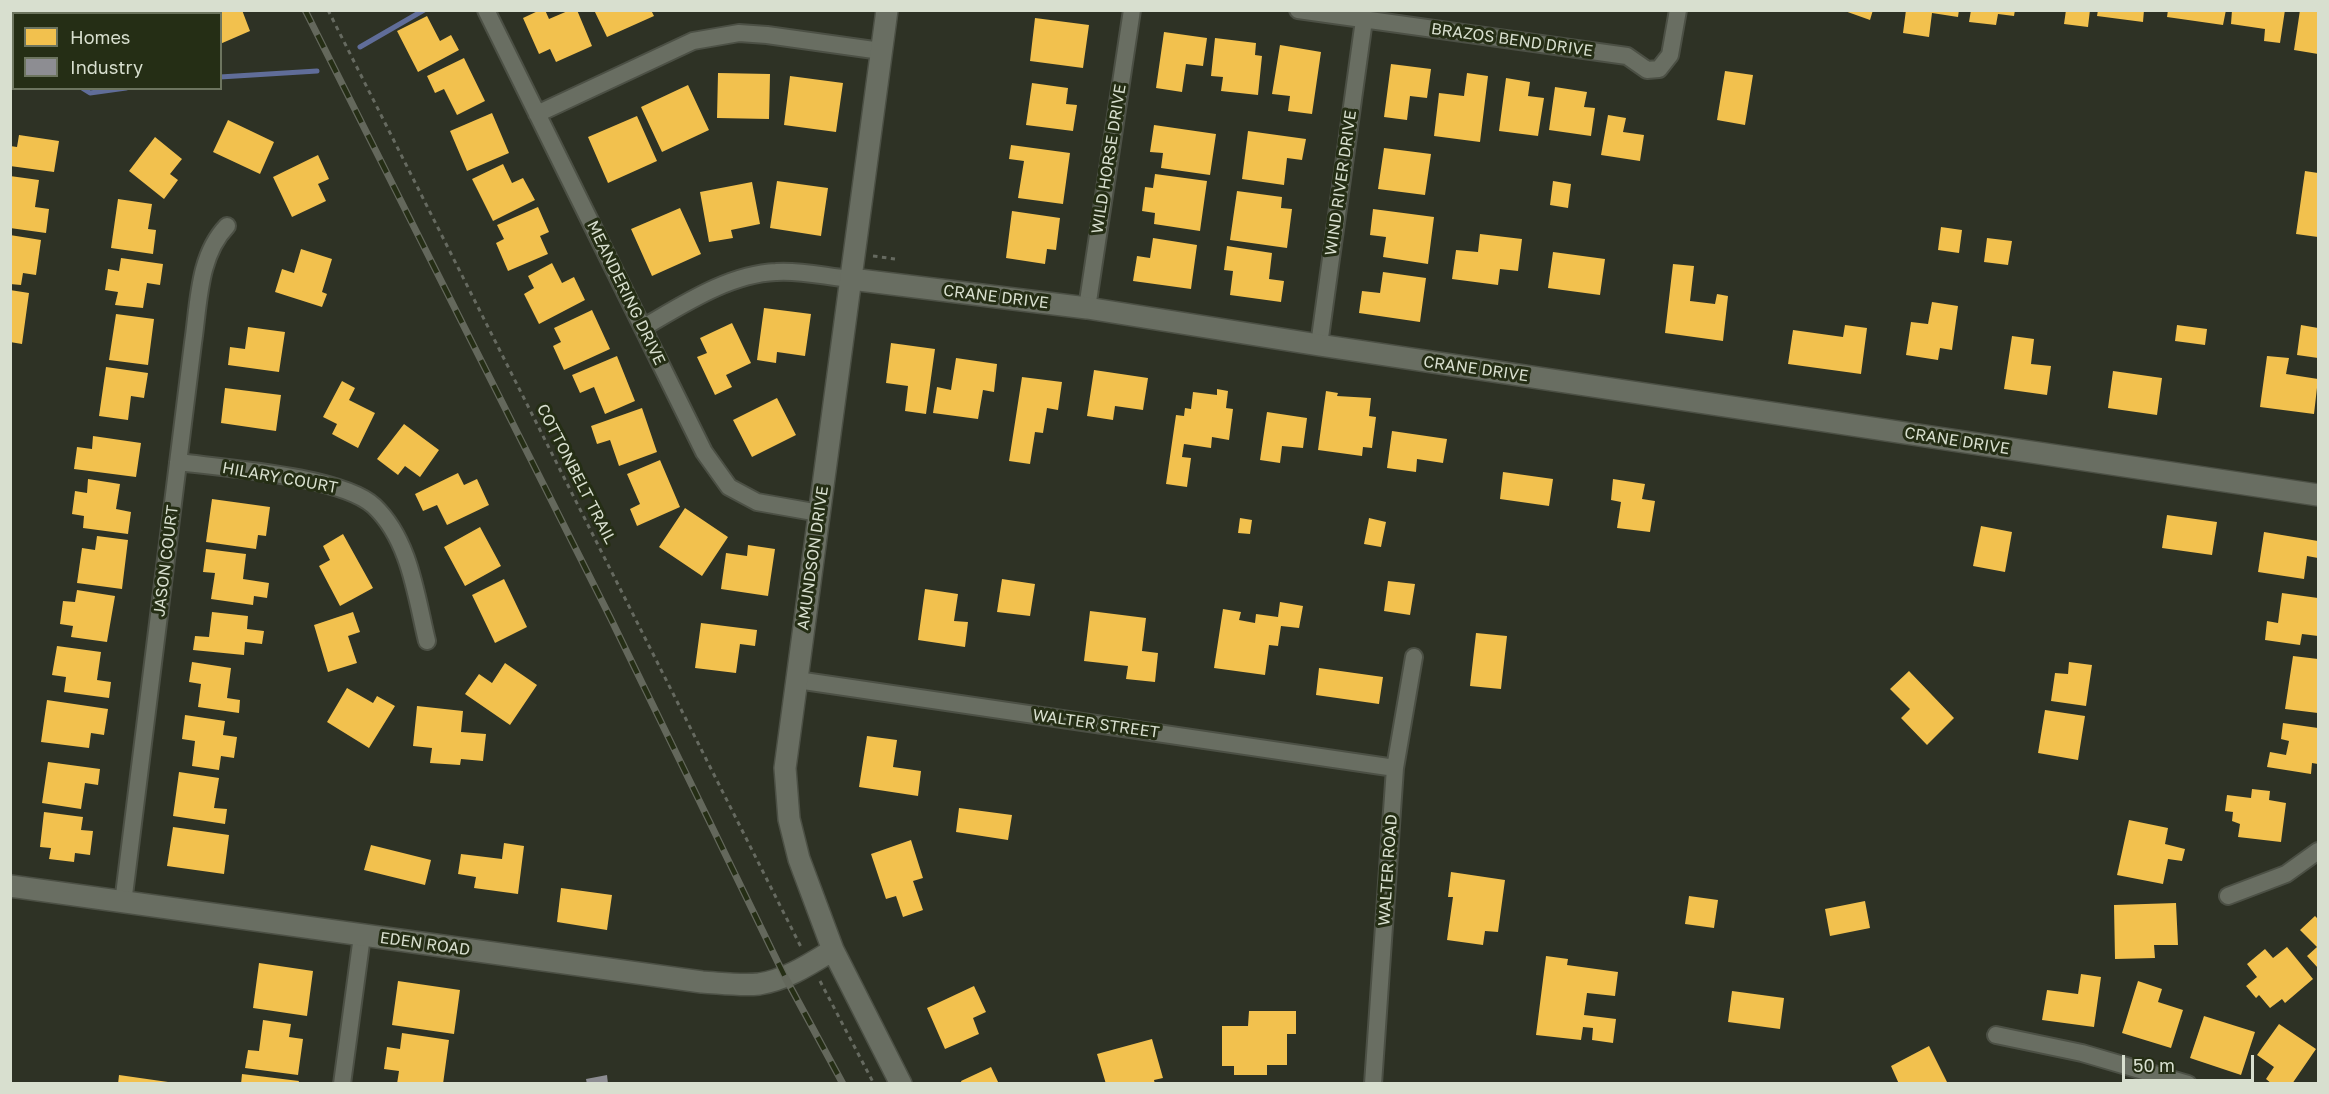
<!DOCTYPE html>
<style>
body{margin:0}
#map{position:relative;width:2329px;height:1094px;overflow:hidden;background:#2e3225;font-family:"Golos Text",sans-serif}
canvas{display:block}
.frame{position:absolute;inset:0;border:12px solid #d8dfcf;pointer-events:none}
.legend{position:absolute;left:12px;top:12px;width:210px;height:78px;box-sizing:border-box;background:#252e15;border:2px solid #6d755f;margin:0;padding:8px 10px;list-style:none;font-size:18px;color:#d8dfcf}
.legend li{display:flex;align-items:center;gap:12px;height:30px}
.legend b{width:30px;border:2px solid #6d755f}
.scale{position:absolute;left:2122px;top:1055px;width:132px;height:27px;box-sizing:border-box;border:3px solid #d8dfcf;border-top:0;padding-left:8px;font-size:18px;line-height:21px;white-space:nowrap;color:#d8dfcf;-webkit-text-stroke:4px #252e15;paint-order:stroke}
</style>
<div id="map">
<canvas width="2329" height="1094"></canvas>
<div class="frame"></div>
<ul class="legend">
<li><b style="height:16px;background:#f2c14e"></b>Homes</li>
<li><b style="height:16px;background:#8d8d92"></b>Industry</li>
</ul>
<div class="scale">50 m</div>
</div>
<script>
const ctx = document.querySelector('canvas').getContext('2d');
ctx.lineJoin = 'round';
function paint(path, color) {
  ctx.fillStyle = color;
  ctx.fill(path, 'evenodd');
}
function strokePath(path, color, width, dash) {
  ctx.strokeStyle = color;
  ctx.lineWidth = width;
  ctx.lineCap = dash ? 'butt' : 'round';
  ctx.setLineDash(dash || []);
  ctx.stroke(path);
}
function drawText(font, color, halo, rows, align = 'center') {
  ctx.font = font + ' "Golos Text",sans-serif';
  ctx.lineWidth = 6;
  ctx.setLineDash([]);
  ctx.textBaseline = 'middle';
  ctx.strokeStyle = halo;
  ctx.fillStyle = color;
  for (const [text, x, y, turn = 0] of rows) {
    ctx.save();
    ctx.translate(x, y);
    ctx.rotate((+turn || 0) * Math.PI / 180);
    ctx.textAlign = isNaN(turn) ? turn : align;
    if (halo) ctx.strokeText(text, 0, 0);
    ctx.fillText(text, 0, 0);
    ctx.restore();
  }
}
paint(new Path2D(`
 M38,10H75L74,14H37Z
 M186,10H242L250,31L220,44V14H187Z
 M540,10H545L549,19L570,10H577L592,46L556,62L550,49L539,54L523,18Z
 M594,10H651L654,16L607,37Z
 M1842,10H1873L1870,20Z
 M1906,10H1959L1958,17L1932,13L1929,37L1903,33Z
 M1971,10H2015L2014,16L1998,14L1996,25L1969,22Z
 M2066,10H2090L2088,27L2064,24Z
 M2098,10H2144L2143,22L2097,16Z
 M2168,10H2226L2223,25L2167,17Z
 M2232,10H2285L2280,43L2264,41L2265,29L2231,24Z
 M2300,10H2318V54L2294,50Z
 M427,16L440,41L451,35L459,50L418,72L397,31Z
 M1035,18L1089,25L1083,68L1030,61Z
 M1164,32L1207,38L1203,66L1186,64L1182,92L1156,88Z
 M1215,38L1256,43L1255,55L1262,56L1258,95L1221,91L1223,77L1211,76Z
 M1280,45L1321,52L1312,114L1288,111L1290,96L1272,94Z
 M464,58L485,101L457,115L444,89L435,93L427,76Z
 M1391,64L1431,69L1427,98L1410,96L1407,120L1384,117Z
 M1725,71L1753,75L1745,125L1717,120Z
 M718,73L770,74L769,119L717,118Z
 M1467,73L1488,76L1480,142L1434,136L1439,93L1464,96Z
 M790,76L843,83L836,132L784,125Z
 M1506,78L1530,82L1528,96L1544,98L1538,136L1499,131Z
 M1032,83L1068,88L1066,104L1077,105L1073,131L1026,125Z
 M688,85L709,130L662,152L641,107Z
 M1555,87L1587,92L1584,107L1595,108L1591,136L1549,130Z
 M492,113L509,153L467,171L450,131Z
 M1608,115L1626,118L1623,132L1644,135L1640,161L1601,155Z
 M637,116L657,161L608,183L588,137Z
 M228,120L274,142L260,174L213,152Z
 M1154,125L1216,134L1210,175L1161,168L1163,153L1150,152Z
 M1248,131L1306,139L1302,160L1287,158L1284,185L1242,179Z
 M19,135L59,141L54,172L10,166V146L17,147Z
 M155,137L182,159L170,174L178,180L164,199L129,171Z
 M1011,145L1070,153L1063,204L1018,198L1024,161L1009,159Z
 M1384,148L1431,154L1425,195L1378,189Z
 M318,155L329,179L318,184L326,201L292,217L273,177Z
 M503,164L512,183L523,178L535,200L493,221L472,179Z
 M2305,171L2318,173V237L2296,234Z
 M1155,174L1207,181L1200,231L1154,224L1155,213L1142,211L1145,187L1153,188Z
 M10,176L39,180L35,207L49,209L46,233L10,228Z
 M777,181L828,188L821,236L770,228Z
 M1553,181L1571,184L1568,208L1550,205Z
 M752,182L760,224L731,230L733,238L709,242L700,192Z
 M1237,191L1282,197L1281,208L1292,209L1287,248L1230,240Z
 M118,199L152,204L148,229L156,230L153,254L111,248Z
 M538,207L549,232L540,236L548,254L508,271L496,243L504,239L497,225Z
 M680,208L701,254L652,276L631,229Z
 M1373,209L1434,217L1428,264L1383,257L1386,237L1370,235Z
 M1012,211L1060,218L1056,250L1047,249L1045,264L1006,258Z
 M1941,227L1962,230L1959,253L1938,250Z
 M1480,234L1522,239L1518,271L1500,269L1498,285L1452,279L1456,250L1478,252Z
 M10,235L41,240L36,275L23,273L21,285L10,284Z
 M1153,238L1197,245L1191,289L1133,281L1137,256L1150,258Z
 M1987,238L2012,241L2008,265L1984,262Z
 M1227,246L1272,253L1269,279L1284,281L1281,302L1230,295L1233,271L1224,270Z
 M301,249L332,259L322,292L327,294L322,307L275,292L282,269L294,273Z
 M1553,252L1605,259L1600,295L1548,288Z
 M121,258L163,264L160,285L147,283L143,308L115,305L118,292L105,290L108,269L119,271Z
 M552,263L562,283L574,277L585,300L539,324L524,294L534,288L528,276Z
 M1673,264L1694,266L1690,301L1715,304L1717,294L1728,296L1723,341L1665,333Z
 M1383,272L1426,278L1420,322L1359,313L1362,291L1380,293Z
 M10,290L29,293L22,344L10,342Z
 M1932,302L1958,306L1952,350L1940,348L1938,360L1906,355L1911,322L1928,324Z
 M764,308L811,314L805,356L777,352L776,363L757,360Z
 M592,310L610,349L564,370L553,346L561,342L554,328Z
 M116,314L154,319L148,365L109,360Z
 M732,323L751,363L726,375L732,387L715,395L697,357L707,353L700,338Z
 M1845,325L1867,328L1861,374L1788,364L1793,330L1843,337Z
 M2177,325L2207,329L2205,345L2175,341Z
 M2301,325L2318,328V358L2297,355Z
 M248,327L285,332L279,372L228,365L230,347L245,349Z
 M2012,336L2034,339L2031,364L2051,366L2047,395L2004,389Z
 M891,343L935,349L926,414L905,411L908,386L886,383Z
 M617,356L635,401L605,414L594,387L580,393L572,375Z
 M2267,356L2289,358L2286,374L2318,379L2314,414L2260,407Z
 M956,358L997,364L994,392L983,390L978,419L933,413L937,387L951,390Z
 M106,367L148,373L144,398L131,396L128,420L99,416Z
 M1094,370L1148,378L1143,410L1115,406L1113,420L1087,416Z
 M2113,371L2162,378L2157,415L2108,408Z
 M1022,377L1062,382L1058,410L1047,408L1043,433L1035,432L1030,464L1009,461Z
 M342,381L355,388L349,400L375,413L358,448L332,434L337,424L323,417Z
 M225,388L281,395L276,431L221,423Z
 M1217,389L1228,391L1226,408L1233,409L1229,440L1212,437L1211,448L1184,444L1182,457L1191,458L1187,487L1166,484L1176,415L1184,416L1185,408L1191,409L1193,392L1217,395Z
 M1326,391L1338,393L1337,396L1371,398L1369,416L1376,417L1372,448L1363,447L1362,456L1318,450Z
 M777,398L796,435L752,457L733,420Z
 M642,408L657,452L619,466L610,440L597,444L591,426Z
 M1267,412L1307,418L1303,448L1282,446L1280,463L1260,460Z
 M404,424L439,450L420,477L405,466L398,475L377,459Z
 M1392,431L1447,439L1443,463L1417,459L1416,472L1387,468Z
 M93,436L141,443L136,477L74,469L77,447L92,449Z
 M660,460L680,507L637,526L630,509L640,504L627,474Z
 M1503,472L1553,479L1549,506L1500,499Z
 M458,473L464,485L477,479L489,505L447,525L437,505L423,511L415,494Z
 M88,479L120,484L116,509L131,512L128,534L83,528L84,516L72,514L75,491L87,493Z
 M1613,479L1645,484L1642,499L1655,501L1650,532L1617,528L1621,502L1611,500Z
 M212,499L270,507L266,536L258,535L256,549L206,542Z
 M685,508L728,537L702,576L659,547Z
 M2167,515L2217,522L2212,555L2162,548Z
 M1240,518L1252,520L1250,534L1238,533Z
 M1369,518L1386,522L1381,547L1364,544Z
 M1981,526L2012,532L2005,572L1973,566Z
 M480,527L501,566L465,586L444,547Z
 M2264,532L2318,541V558L2307,556L2304,579L2258,572Z
 M343,534L373,588L340,606L319,566L330,560L323,546Z
 M97,536L128,540L122,589L77,583L82,548L95,550Z
 M748,545L775,549L768,596L721,589L726,553L747,556Z
 M206,549L246,554L243,579L269,583L267,598L254,596L253,605L211,599L215,573L203,572Z
 M504,579L527,627L495,643L472,595Z
 M1002,579L1035,584L1030,616L997,612Z
 M1388,581L1415,584L1410,615L1384,611Z
 M925,589L958,594L954,621L968,622L965,647L918,640Z
 M77,590L115,596L107,642L71,637L73,626L60,624L63,601L75,602Z
 M2282,593L2318,598V636L2302,634L2300,645L2265,640L2267,621L2278,623Z
 M1280,602L1303,606L1299,628L1281,626L1278,646L1269,645L1265,675L1214,668L1223,609L1241,612L1239,620L1255,623L1256,614L1278,617Z
 M1090,611L1146,618L1142,651L1158,653L1155,682L1126,679L1128,666L1084,661Z
 M212,612L248,616L247,629L264,631L262,644L245,642L244,655L193,650L195,636L209,637Z
 M353,612L360,632L348,636L357,663L328,672L314,625Z
 M701,623L757,630L755,646L740,644L736,673L695,668Z
 M1476,633L1507,636L1501,689L1470,686Z
 M57,646L101,652L97,680L111,682L109,698L64,692L66,677L52,675Z
 M2293,656L2318,659V713L2285,709Z
 M192,662L231,668L227,698L240,700L239,713L198,707L201,684L189,682Z
 M2069,662L2092,665L2086,706L2051,701L2055,673L2068,674Z
 M505,663L537,685L510,725L465,694L479,674L492,683Z
 M1319,668L1383,677L1379,704L1316,695Z
 M1909,671L1954,718L1927,745L1901,718L1910,709L1890,689Z
 M347,688L373,703L377,696L395,706L369,748L327,722Z
 M47,700L108,709L104,735L91,733L89,748L41,742Z
 M417,706L463,711L461,732L486,734L483,761L461,759L460,765L430,763L432,748L413,746Z
 M2045,710L2085,716L2078,760L2038,753Z
 M185,715L225,721L223,735L237,737L234,758L221,756L219,770L192,766L195,741L182,739Z
 M2283,723L2318,728V764L2312,763L2311,774L2267,767L2270,752L2286,755L2289,741L2281,739Z
 M867,736L897,740L893,767L921,771L918,796L859,787Z
 M48,762L100,769L98,785L85,783L81,809L42,803Z
 M179,772L219,778L214,808L227,809L225,824L173,816Z
 M2252,789L2270,791L2269,800L2286,803L2281,842L2238,837L2240,824L2232,821L2233,812L2225,811L2227,795L2251,798Z
 M959,808L1012,815L1008,840L956,832Z
 M44,812L83,817L81,830L93,831L90,855L75,853L74,862L49,859L51,848L40,847Z
 M2129,820L2168,828L2165,844L2185,849L2182,861L2168,859L2163,884L2117,875Z
 M173,827L229,835L224,874L167,866Z
 M911,840L923,878L913,881L923,910L903,917L896,896L886,899L871,854Z
 M504,843L524,846L518,894L474,888L476,877L458,874L461,854L502,859Z
 M371,845L431,860L425,885L364,870Z
 M1451,872L1505,880L1498,932L1485,931L1483,945L1447,940L1453,897H1448Z
 M561,888L612,895L607,930L557,922Z
 M1689,896L1718,900L1714,928L1685,924Z
 M1865,901L1870,928L1830,936L1825,909Z
 M2176,903L2178,945H2154L2155,958L2115,959L2114,905Z
 M2315,916L2318,919V968L2307,956L2317,947L2300,930Z
 M2287,947L2313,979L2285,1003L2282,999L2270,1008L2259,995L2256,998L2246,986L2257,977L2247,964L2265,949L2273,958Z
 M1546,956L1568,959L1567,965L1618,972L1615,996L1587,993L1584,1015L1616,1019L1613,1043L1592,1040L1593,1028L1583,1027L1581,1040L1536,1035Z
 M259,963L313,971L307,1016L253,1008Z
 M2081,974L2101,977L2094,1027L2042,1020L2047,990L2078,994Z
 M398,981L460,990L454,1034L392,1025Z
 M2138,981L2162,989L2158,1002L2183,1010L2171,1048L2122,1033Z
 M974,986L986,1012L973,1018L979,1034L945,1049L927,1008Z
 M1732,991L1784,998L1780,1029L1728,1022Z
 M1249,1011H1296V1034H1287V1065H1267V1075H1234V1066H1222V1026H1248Z
 M2204,1016L2255,1032L2241,1075L2190,1058Z
 M263,1020L291,1024L289,1037L303,1039L298,1075L245,1068L248,1050L259,1051Z
 M2279,1024L2316,1049L2292,1084H2272L2266,1079L2274,1067L2257,1055Z
 M402,1033L449,1040L443,1084H397L399,1071L384,1069L387,1047L400,1049Z
 M1152,1039L1163,1078L1154,1080L1155,1084H1106L1097,1054Z
 M1929,1046L1948,1084H1899L1891,1066Z
 M991,1067L999,1084H962L961,1081Z
 M242,1074L299,1081L298,1084H241Z
 M119,1075L168,1082V1084H118Z`), '#f2c14e');
paint(new Path2D(`
 M607,1075L608,1084H587L586,1079Z`), '#8d8d92');
strokePath(new Path2D(`
 M360,47L424,10
 M10,55L14,56
 M220,77L317,71
 M82,88L90,93L126,88`), '#606d99', 5);
const minor = new Path2D(`
 M486,10L704,452L729,487L757,502L819,513
 M1298,10L1627,56L1647,70L1659,69L1670,55L1678,10
 M133,14L134,10
 M537,114L693,41L739,33L767,35L881,51
 M1087,308L1132,10
 M644,327C684,304 729,274 776,272C801,270 827,277 851,279
 M1319,345L1364,20
 M178,462C224,468 342,476 374,506C410,540 416,596 427,641
 M797,680L1395,768
 M2228,896L2286,874L2318,851
 M123,903L193,343C199,303 198,256 227,226
 M1996,1035L2082,1053L2188,1084
 M342,1084L362,936
 M1373,1084L1395,768L1414,657`);
const tertiary = new Path2D(`
 M887,10L785,768L789,819L799,859L833,950L901,1084
 M851,279L1087,308L1319,345L2318,495
 M10,886L702,982C720,983 741,986 759,984C786,980 810,964 833,950`);
strokePath(minor, '#4c5045', 20);
strokePath(tertiary, '#4c5045', 24);
strokePath(new Path2D(`
 M328,10L802,949
 M873,256L895,259
 M820,981L874,1084`), '#666a60', 3, [4.5, 4.5]);
strokePath(minor, '#696e62', 16);
strokePath(tertiary, '#696e62', 21);
const rail = new Path2D(`
 M305,10L610,617L785,977L843,1084`);
strokePath(rail, '#64685c', 7);
strokePath(rail, '#252e15', 4.5, [14]);
drawText('16px', '#d8dfcf', '#252e15', [
 ["BRAZOS BEND DRIVE",1512,40,8],
 ["WILD HORSE DRIVE",1109,159,-81],
 ["WIND RIVER DRIVE",1341,183,-82],
 ["MEANDERING DRIVE",626,293,64],
 ["CRANE DRIVE",996,297,7],
 ["CRANE DRIVE",1476,369,8],
 ["CRANE DRIVE",1957,441,9],
 ["COTTONBELT TRAIL",576,474,63],
 ["HILARY COURT",280,478,10],
 ["AMUNDSON DRIVE",813,558,-82],
 ["JASON COURT",166,561,-83],
 ["WALTER STREET",1096,724,8],
 ["WALTER ROAD",1388,870,-86],
 ["EDEN ROAD",425,944,8]
]);
</script>
